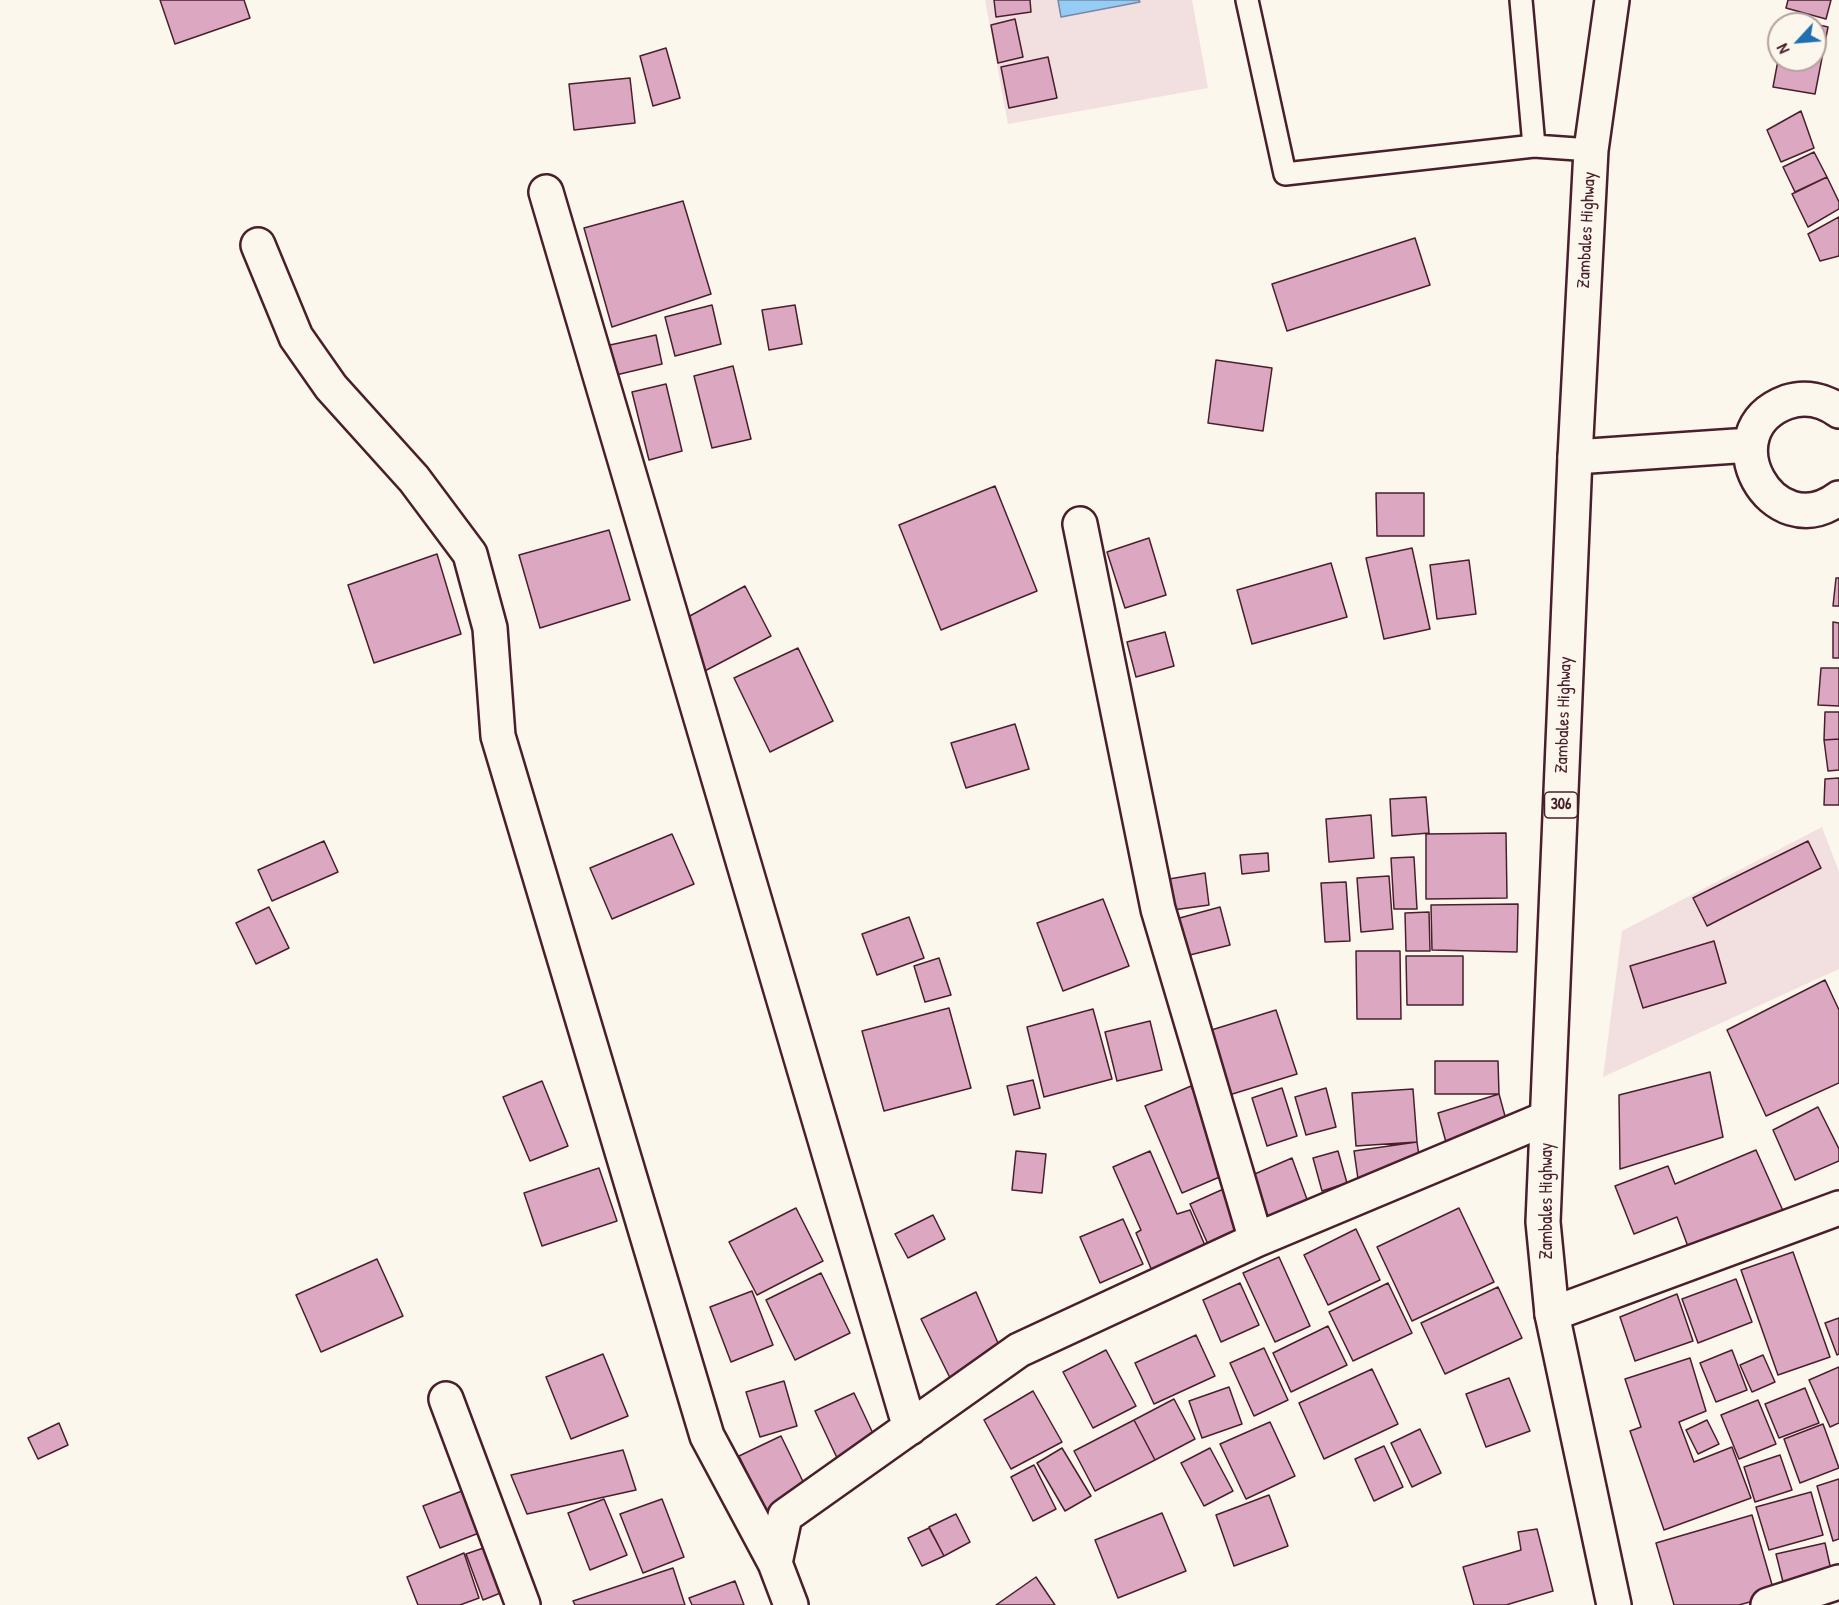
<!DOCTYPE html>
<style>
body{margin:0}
#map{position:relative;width:1839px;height:1605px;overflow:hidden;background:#fbf7ec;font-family:"Patrick Hand",sans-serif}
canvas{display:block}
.north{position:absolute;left:1767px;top:12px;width:60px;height:60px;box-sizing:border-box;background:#fbf7ec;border:2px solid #b4a19f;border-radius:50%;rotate:244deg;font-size:16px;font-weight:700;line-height:24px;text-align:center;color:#4a1f2b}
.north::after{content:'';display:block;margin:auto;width:21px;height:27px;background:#1f6fb2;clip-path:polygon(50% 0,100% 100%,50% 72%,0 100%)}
</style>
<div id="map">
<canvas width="1839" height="1605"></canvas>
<div class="north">N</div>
</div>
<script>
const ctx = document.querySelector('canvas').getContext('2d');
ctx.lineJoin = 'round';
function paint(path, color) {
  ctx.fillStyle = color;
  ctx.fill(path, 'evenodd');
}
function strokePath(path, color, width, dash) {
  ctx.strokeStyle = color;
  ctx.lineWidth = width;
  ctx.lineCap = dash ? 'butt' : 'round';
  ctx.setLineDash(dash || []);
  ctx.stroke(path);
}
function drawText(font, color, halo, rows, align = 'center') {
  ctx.font = font + ' "Patrick Hand",sans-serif';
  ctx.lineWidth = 4.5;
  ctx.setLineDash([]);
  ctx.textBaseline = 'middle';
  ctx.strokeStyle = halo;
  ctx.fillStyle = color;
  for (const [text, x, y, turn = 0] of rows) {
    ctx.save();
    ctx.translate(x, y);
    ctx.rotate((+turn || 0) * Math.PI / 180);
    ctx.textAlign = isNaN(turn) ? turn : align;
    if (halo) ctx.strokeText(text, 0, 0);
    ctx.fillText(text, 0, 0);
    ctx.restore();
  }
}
paint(new Path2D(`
 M985,0H1192L1208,88L1008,124Z
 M1822,827L1839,872V969L1603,1077L1622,931Z`), '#f2dfdf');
const water = new Path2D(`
 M1058,0H1139L1140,2L1061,17Z`);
paint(water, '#95ccf4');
strokePath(water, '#7787a4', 1.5);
const building = new Path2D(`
 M160,0H244L250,18L175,44Z
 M994,0H1030L1031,12L996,17Z
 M1788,0H1831L1826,19L1786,8Z
 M1786,18L1813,24H1785Z
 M1015,19L1023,57L998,63L991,25Z
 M1815,24L1828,27L1815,94L1773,87L1779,55V60H1815Z
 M666,48L680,98L653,106L640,56Z
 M1048,57L1057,98L1009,108L1001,67Z
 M630,78L635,123L574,130L569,84Z
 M1801,111L1814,148L1781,162L1767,130Z
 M1814,152L1827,177L1795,192L1783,167Z
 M1827,177L1839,202V209L1808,227L1792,194Z
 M683,201L711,294L612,327L584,228Z
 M1839,217V256L1820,261L1808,234Z
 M1415,238L1430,285L1287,331L1272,284Z
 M712,305L721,344L675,356L665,317Z
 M795,305L802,344L769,350L762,310Z
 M656,335L662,364L616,375L610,345Z
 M1216,360L1272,368L1263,431L1208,423Z
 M733,366L751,439L712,448L694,376Z
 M666,384L682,451L649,460L632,392Z
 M995,486L1037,591L941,630L899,525Z
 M1376,493H1424V536H1377Z
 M609,530L630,600L540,628L519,555Z
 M1149,538L1166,595L1125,608L1107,552Z
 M1412,548L1430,629L1384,639L1366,558Z
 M437,554L461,634L374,663L348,585Z
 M1469,560L1476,614L1437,619L1430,565Z
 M1331,563L1347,617L1252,644L1237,590Z
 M1836,578H1839V606H1833Z
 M745,586L771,636L701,673L675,624Z
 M1833,622L1839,623V658H1833Z
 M1165,632L1174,666L1136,677L1127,642Z
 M798,648L833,721L770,752L734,678Z
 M1821,668H1839V706L1818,705Z
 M1825,712H1839V739L1824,740Z
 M1015,724L1029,769L966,788L951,743Z
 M1839,739V770L1828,771L1824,740Z
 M1839,778V805H1824L1825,779Z
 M1426,797L1429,833L1392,836L1390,799Z
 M1371,815L1374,858L1329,862L1326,819Z
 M1506,833L1507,898L1426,899V834Z
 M672,834L694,884L612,919L590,868Z
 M324,841L338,872L272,901L258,870Z
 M1808,841L1821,868L1707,926L1693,898Z
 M1268,853L1269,871L1242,874L1240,855Z
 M1414,857L1417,909H1394L1391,858Z
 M1205,873L1209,905L1173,910L1169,879Z
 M1389,876L1393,929L1361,932L1357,878Z
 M1346,882L1350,941L1325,942L1321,883Z
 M1103,899L1129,966L1063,991L1037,923Z
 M1518,904L1517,952L1432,950L1431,905Z
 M269,907L289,948L256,964L236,923Z
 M1220,907L1230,945L1186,956L1176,919Z
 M1429,912L1430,951H1406L1405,913Z
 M909,917L924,958L877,975L862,934Z
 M1714,941L1726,983L1643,1008L1630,966Z
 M1356,951H1400L1401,1019H1357Z
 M1406,956H1463V1005H1407Z
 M939,958L951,995L925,1002L914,966Z
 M1825,980L1839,1010V1083L1766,1116L1727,1030Z
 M949,1008L971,1088L884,1111L862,1031Z
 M1093,1009L1112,1079L1044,1097L1027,1027Z
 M1276,1010L1297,1074L1226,1096L1205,1032Z
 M1150,1021L1162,1070L1117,1081L1105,1032Z
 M1435,1061H1498L1499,1094H1435Z
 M1710,1072L1723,1137L1620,1169L1619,1095Z
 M1033,1080L1040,1108L1014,1115L1007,1086Z
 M542,1081L568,1146L530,1161L503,1097Z
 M1191,1086L1229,1173L1182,1193L1145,1106Z
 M1282,1088L1297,1136L1267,1146L1252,1098Z
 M1326,1088L1336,1127L1306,1135L1295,1097Z
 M1413,1089L1417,1142L1356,1146L1352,1093Z
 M1499,1094L1508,1127L1447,1146L1438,1113Z
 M1818,1107L1839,1149V1161L1795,1180L1773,1130Z
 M1417,1142L1421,1170L1358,1179L1354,1151Z
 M1756,1150L1788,1222L1693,1260L1677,1217L1634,1234L1615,1186L1668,1166L1675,1184Z
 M1016,1151L1046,1154L1042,1193L1012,1190Z
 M1150,1151L1177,1214L1190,1210L1209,1255L1155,1278L1136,1233L1141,1230L1113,1167Z
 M1338,1151L1347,1183L1322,1191L1313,1158Z
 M1292,1158L1309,1205L1265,1224L1250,1176Z
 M599,1168L617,1221L542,1246L524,1193Z
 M1228,1187L1249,1235L1211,1251L1190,1204Z
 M796,1208L823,1261L757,1295L729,1242Z
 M1459,1208L1494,1282L1412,1321L1377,1247Z
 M933,1215L945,1239L908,1258L895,1234Z
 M1123,1219L1143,1264L1100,1283L1080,1237Z
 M1356,1229L1380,1280L1328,1305L1304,1255Z
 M1793,1252L1830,1357L1778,1375L1741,1270Z
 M1279,1257L1310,1326L1275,1342L1243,1273Z
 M377,1259L403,1316L321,1352L296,1295Z
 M821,1273L850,1333L795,1360L766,1300Z
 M1736,1279L1752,1322L1698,1343L1682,1299Z
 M1240,1283L1259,1325L1221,1342L1203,1300Z
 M1388,1283L1412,1333L1353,1361L1329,1312Z
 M1498,1287L1522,1338L1445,1374L1421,1323Z
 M752,1291L773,1345L731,1362L710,1307Z
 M976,1292L1004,1357L954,1386L921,1319Z
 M1677,1294L1693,1341L1635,1361L1620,1317Z
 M1839,1318V1354L1837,1355L1825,1323Z
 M1328,1326L1347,1365L1291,1392L1273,1353Z
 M1196,1335L1215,1376L1154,1404L1135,1363Z
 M1264,1348L1288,1400L1254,1416L1230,1363Z
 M1106,1350L1136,1406L1093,1428L1063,1372Z
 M1732,1350L1747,1390L1716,1402L1700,1363Z
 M603,1354L628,1416L571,1439L546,1377Z
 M1763,1355L1775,1382L1752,1392L1740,1365Z
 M1690,1358L1706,1411L1679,1422L1694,1462L1732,1447L1751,1498L1664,1530L1630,1431L1641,1427L1625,1379Z
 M1839,1367V1423L1830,1427L1809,1380Z
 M1372,1369L1398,1424L1324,1459L1299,1403Z
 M1509,1378L1530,1431L1486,1447L1466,1394Z
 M784,1381L797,1426L760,1437L746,1392Z
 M1229,1387L1242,1424L1202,1438L1189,1401Z
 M1805,1388L1819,1423L1779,1438L1765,1404Z
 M1033,1391L1062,1442L1011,1469L984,1420Z
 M854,1393L877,1442L838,1460L815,1411Z
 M1174,1399L1195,1439L1155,1460L1134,1420Z
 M1758,1400L1776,1444L1739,1459L1721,1415Z
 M1134,1420L1155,1460L1095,1491L1074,1451Z
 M1707,1420L1719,1444L1698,1454L1686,1430Z
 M1270,1422L1295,1476L1246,1499L1220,1444Z
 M59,1423L68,1445L38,1459L28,1438Z
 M1823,1424L1839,1468L1800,1483L1784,1439Z
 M1420,1429L1441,1473L1412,1487L1391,1443Z
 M781,1436L810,1496L768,1516L739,1456Z
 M1384,1446L1403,1487L1374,1501L1355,1459Z
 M1062,1448L1091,1496L1065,1511L1037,1463Z
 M1210,1448L1233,1491L1204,1506L1181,1463Z
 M623,1450L636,1490L527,1514L511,1475Z
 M1780,1455L1792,1490L1755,1502L1744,1467Z
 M1034,1465L1056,1509L1033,1521L1011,1477Z
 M1839,1479V1539L1833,1541L1817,1486Z
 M475,1486L492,1528L440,1548L423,1506Z
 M1811,1492L1823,1535L1769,1550L1756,1507Z
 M1269,1495L1288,1546L1234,1566L1216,1515Z
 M604,1499L627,1555L590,1570L568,1513Z
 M662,1499L684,1557L643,1573L620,1514Z
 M1162,1513L1186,1571L1118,1598L1095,1540Z
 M956,1514L970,1542L944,1556L929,1527Z
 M1752,1515L1775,1595L1739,1605H1674L1656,1543Z
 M929,1528L944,1556L922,1566L908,1538Z
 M1537,1529L1553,1591L1506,1605H1474L1463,1567L1521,1550L1518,1532Z
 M1825,1543L1833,1579L1785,1590L1776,1554Z
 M495,1544L513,1588L483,1600L466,1554Z
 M464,1553L479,1598L460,1605H418L407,1577Z
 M673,1568L685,1605H575L573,1601Z
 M1036,1577L1055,1605H996Z
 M735,1581L744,1605H692L689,1598Z`);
paint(building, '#dca8c1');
strokePath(building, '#4a1f2b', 1.5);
const service = new Path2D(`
 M1247,0L1285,174L1534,146L1591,150
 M1521,0L1534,146`);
const minor = new Path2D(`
 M546,192L910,1428
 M258,245L296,337L331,387L414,479L470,554L490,628L498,736L707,1436L775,1563
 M1839,411C1824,400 1805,396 1787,402C1708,431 1772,548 1839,498
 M1575,457L1750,445
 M1080,524L1158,909L1256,1240
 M1552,1314L1839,1208
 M446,1399L523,1605
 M791,1605L775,1563L785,1516L1019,1350L1256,1240L1547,1118
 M1768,1605L1839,1582`);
const primary = new Path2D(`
 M1612,0L1591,150L1575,457L1543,1222L1552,1314L1614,1605`);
strokePath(service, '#4a1f2b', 26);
strokePath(minor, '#4a1f2b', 38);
strokePath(primary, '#4a1f2b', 38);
strokePath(service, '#fbf7ec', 21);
strokePath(minor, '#fbf7ec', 33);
strokePath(primary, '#fbf7ec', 33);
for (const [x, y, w] of [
 [1561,805,33]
]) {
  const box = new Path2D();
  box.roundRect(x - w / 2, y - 13, w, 26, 4.5);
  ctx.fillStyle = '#fbf7ec';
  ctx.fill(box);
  strokePath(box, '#4a1f2b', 1.5);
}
drawText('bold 16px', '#4a1f2b', null, [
 ["306",1561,805]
]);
drawText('18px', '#4a1f2b', '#fbf7ec', [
 ["Zambales Highway",1587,230,-87],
 ["Zambales Highway",1564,715,-88],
 ["Zambales Highway",1547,1201,-90]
]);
</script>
